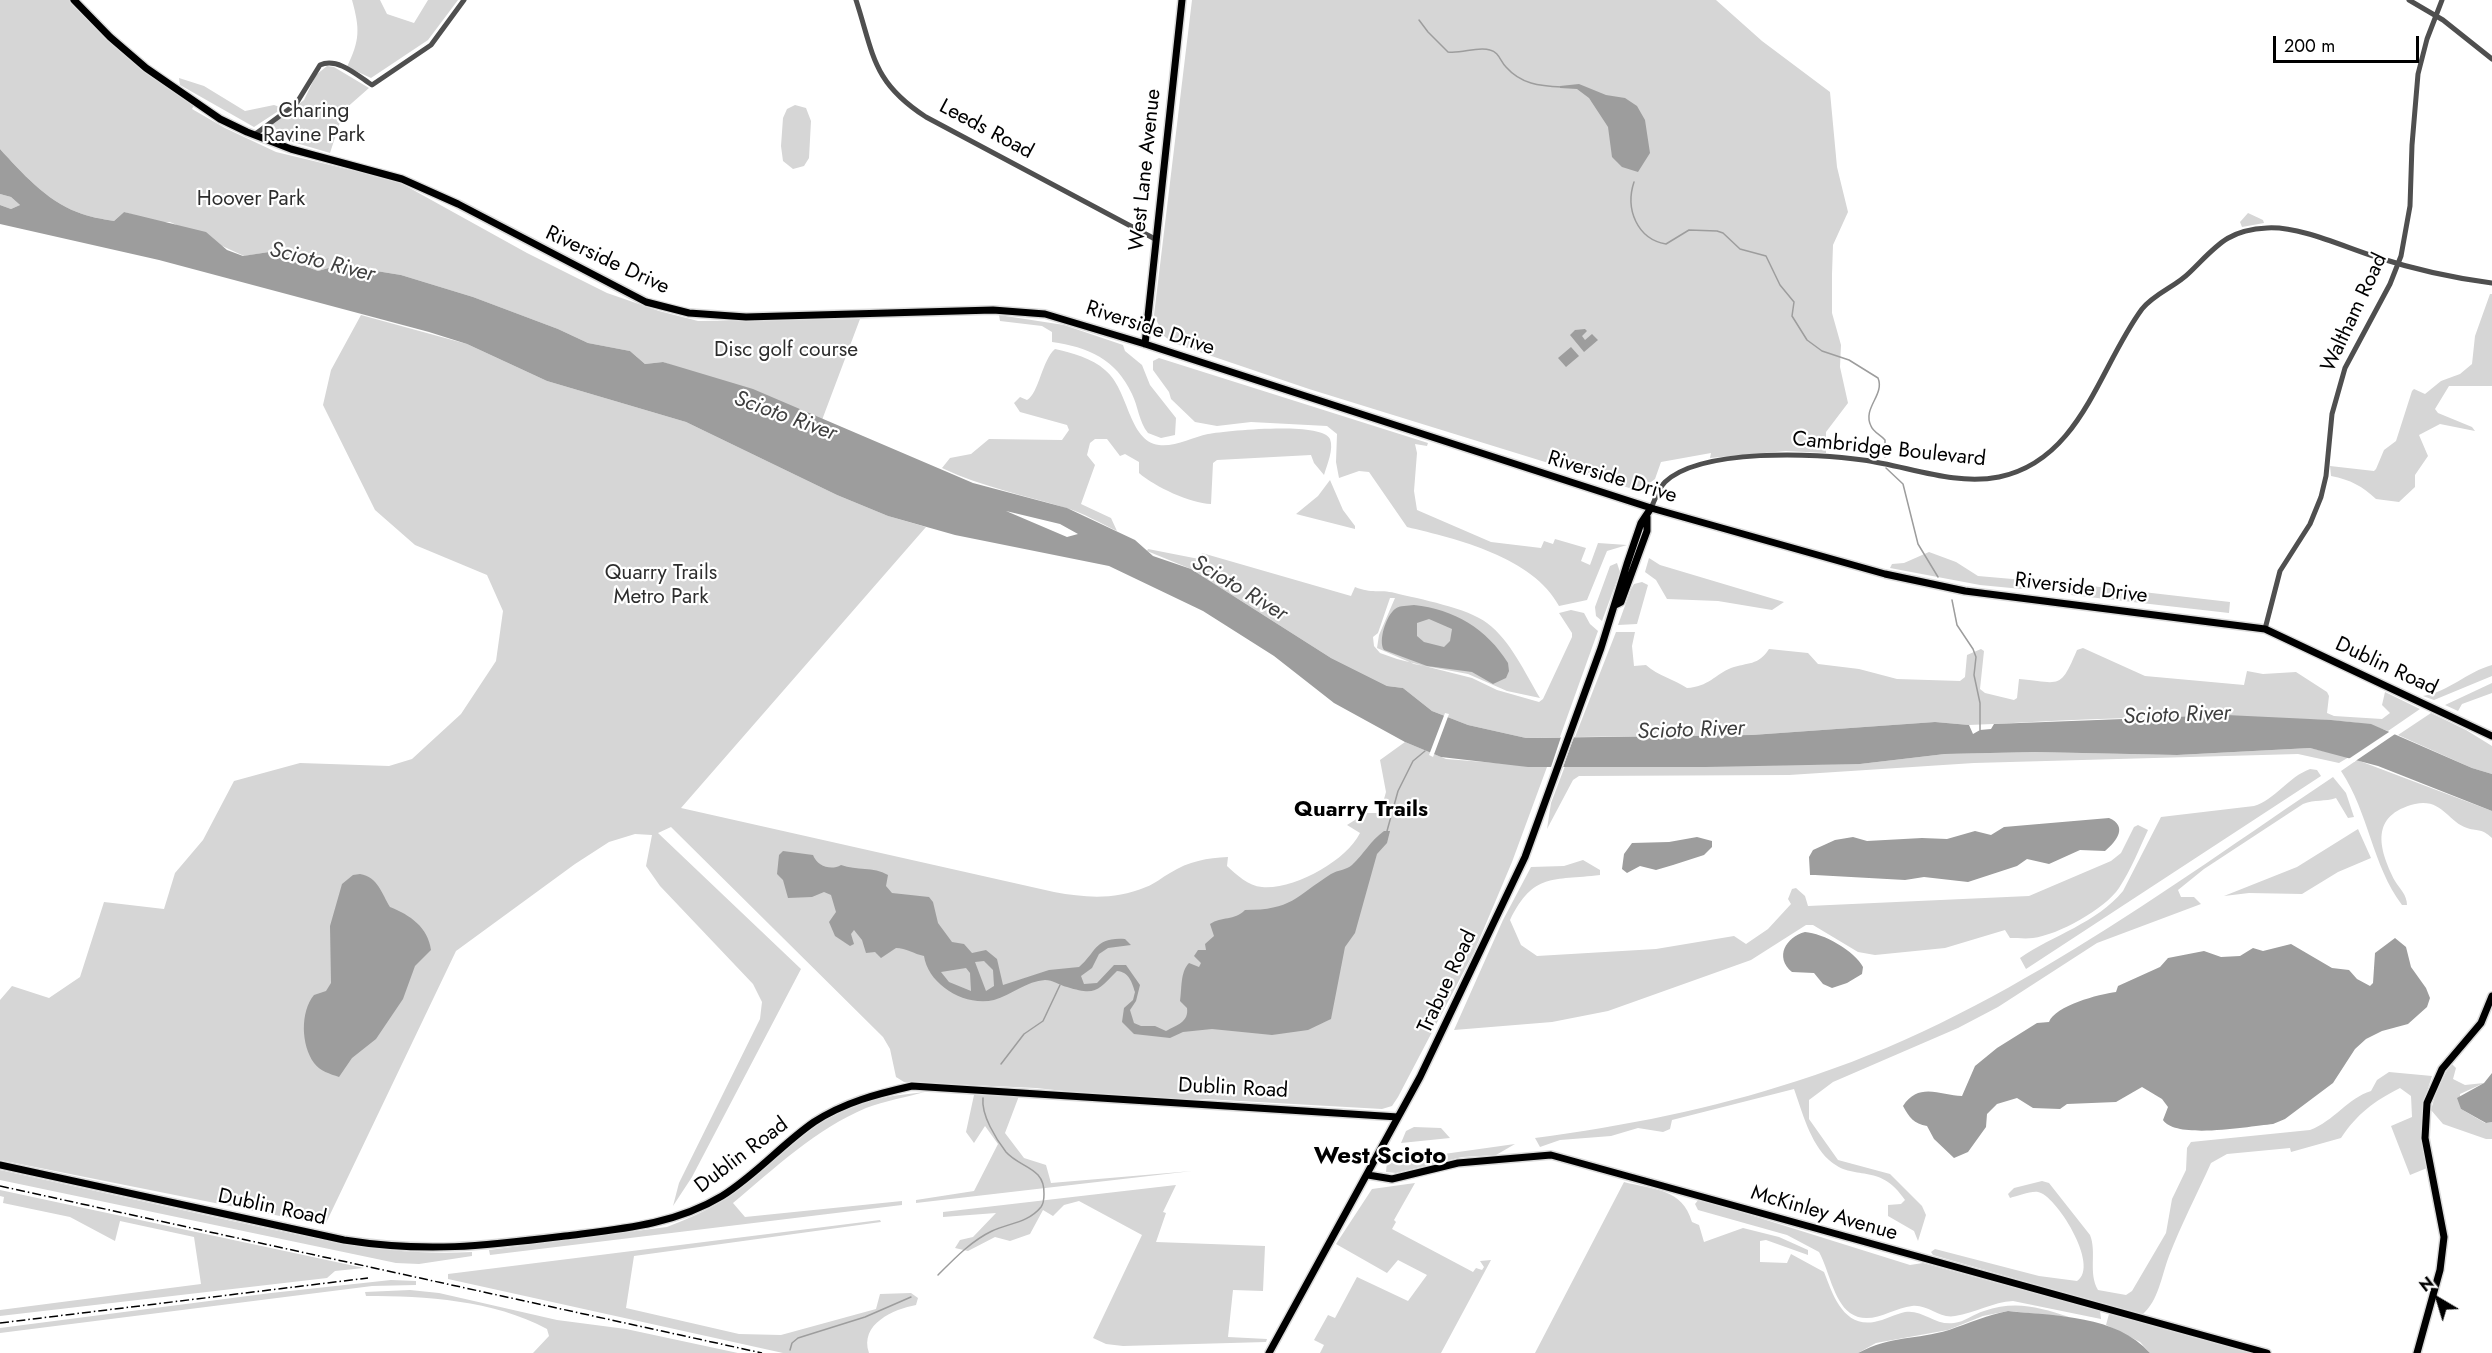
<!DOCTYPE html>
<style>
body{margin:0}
#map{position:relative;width:2492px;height:1353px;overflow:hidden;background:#fff;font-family:Jost,sans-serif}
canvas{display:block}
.north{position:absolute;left:2408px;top:1269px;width:60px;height:60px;-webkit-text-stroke:4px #fff;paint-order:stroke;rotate:322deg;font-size:16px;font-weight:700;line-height:24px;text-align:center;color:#000}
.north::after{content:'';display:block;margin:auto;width:21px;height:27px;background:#000;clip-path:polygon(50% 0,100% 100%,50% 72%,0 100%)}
.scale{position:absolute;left:2273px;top:36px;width:146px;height:27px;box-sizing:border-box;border:3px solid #000;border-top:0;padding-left:8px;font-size:18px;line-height:21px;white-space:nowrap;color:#000;-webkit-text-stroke:4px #fff;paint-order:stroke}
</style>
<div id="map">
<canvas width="2492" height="1353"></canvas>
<div class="north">N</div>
<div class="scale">200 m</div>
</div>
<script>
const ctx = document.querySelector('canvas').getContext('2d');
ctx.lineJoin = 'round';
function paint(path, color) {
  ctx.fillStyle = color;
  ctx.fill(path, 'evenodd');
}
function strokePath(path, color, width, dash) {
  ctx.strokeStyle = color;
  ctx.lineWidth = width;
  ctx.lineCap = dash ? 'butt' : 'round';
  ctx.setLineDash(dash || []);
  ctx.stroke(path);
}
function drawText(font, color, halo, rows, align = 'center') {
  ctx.font = font + ' Jost,sans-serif';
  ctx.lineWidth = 4.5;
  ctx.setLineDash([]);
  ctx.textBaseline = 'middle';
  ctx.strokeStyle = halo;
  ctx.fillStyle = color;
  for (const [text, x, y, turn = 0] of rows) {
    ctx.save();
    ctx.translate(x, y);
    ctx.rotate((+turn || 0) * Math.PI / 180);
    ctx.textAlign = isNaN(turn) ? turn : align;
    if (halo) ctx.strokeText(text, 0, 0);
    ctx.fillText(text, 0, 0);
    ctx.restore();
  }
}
paint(new Path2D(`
 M0,0H73L110,37L195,103L192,109L225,128L276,152L397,181L527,253L607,293L659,311L698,321L860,319L822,420L663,362L645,364L630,351L588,343L558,329L473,297L401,275L339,265L318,271L269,252L244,256L170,222H157L124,212L114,221C102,219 89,217 77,212C47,201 21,172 0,149Z
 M352,0H380L387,14L414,23L428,0H458L428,40L371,78L347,67C360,40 360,29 352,0Z
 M1192,0H1716L1762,41L1830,92L1837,167L1848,212L1833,245L1832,274V313L1841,345L1840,367L1848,403L1826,432V453L1786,451L1710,458L1711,453L1661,462L1655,479L1639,491L1309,389L1173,343L1164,336L1154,315Z
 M327,66L334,67L369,88L344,110L330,153L269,135L268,128L304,100L316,75Z
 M179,78L204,86L245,111L274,105L283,108L254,127L180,85Z
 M795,105L806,108L811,121L809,158L804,166L793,169L783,161L781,146L783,118L787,109Z
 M0,194L11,197L20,205L11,209L0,205Z
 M2248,213L2263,220L2264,223L2242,227L2240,222Z
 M2490,294H2492V386H2449L2435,409L2438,413L2472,427L2475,431L2440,424L2419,435L2428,456L2415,475V487L2399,502L2376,499C2362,486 2351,480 2331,476L2330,466L2374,471L2376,469L2384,450L2396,441L2412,391L2414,389L2425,394L2441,381L2460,374L2472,364L2475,336Z
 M361,315L467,344L547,381L686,422L837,495L888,516L926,527L681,808L1054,892C1087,898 1114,900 1146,887C1155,884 1162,877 1170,873C1189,861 1207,858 1228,857L1227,866C1237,875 1248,886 1262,887C1294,890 1346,861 1360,833L1347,825L1366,813H1380L1386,792L1380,760L1405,742L1446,759L1547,767L1512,862L1474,952L1398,1097L1392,1106L1382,1109L1205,1099L1147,1100L1036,1088L904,1082L896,1077L890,1049L883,1037L671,827L658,833L801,969L692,1177L673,1206L679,1183L760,1019L762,1002L753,984L660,886L646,866L652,835L635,834L609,842L575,864L456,951L325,1225L0,1160V1000L12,986L49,998L80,977L104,902L164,909L175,873L203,840L234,781L300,763L389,766L412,759L461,714L496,661L503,611L487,575L415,545L375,510L323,405L331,370Z
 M999,315L1064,325L1123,345L1125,351L1142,365L1150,385L1176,418L1175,435L1161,438L1148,433C1139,422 1138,406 1132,394C1116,359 1088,347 1052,342V332L1042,326L1000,321Z
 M1055,349C1072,353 1092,358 1105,370C1129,389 1128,441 1159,445C1175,447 1193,437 1208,434C1226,431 1322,421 1330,439C1334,449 1327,465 1324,475L1314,463L1311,455L1217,460L1213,463L1211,504C1190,503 1155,487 1139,473V462L1125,454L1120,456L1107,439H1095L1090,443L1087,455L1095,465L1081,504L1111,518L1117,531C1100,523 1083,513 1066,508C1024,495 982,487 942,468L950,458L971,454L989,439L1062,440L1069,430L1067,425L1020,412L1014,403L1020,397L1027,400C1039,393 1042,360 1055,349Z
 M1159,358L1428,443L1427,446L1415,444L1417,453L1414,491L1417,510L1491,542L1541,548L1544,541L1553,544L1555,539L1586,548L1581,561L1590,565L1598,543L1627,545L1607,551L1587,600L1559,606C1533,557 1457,539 1407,527L1369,472L1359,471L1339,478L1336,462L1337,434L1327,426L1251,422L1217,426L1195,422L1171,399L1169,392L1153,370V361Z
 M1330,480L1343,510L1355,526V529L1296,514L1318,496Z
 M1148,549L1199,559L1202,553L1351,596L1355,587C1372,594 1379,589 1395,593C1419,599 1468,608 1487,623C1511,641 1525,673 1540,698L1507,691L1468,674L1414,664L1377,648L1379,635L1395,598H1390L1378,633L1373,637L1374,646L1380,653L1397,659L1472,678L1497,690L1539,702L1543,699L1572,637V633L1559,613L1571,610L1584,613L1590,624L1598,631L1560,737L1526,738L1468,725L1432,711L1403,688L1387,686L1331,658L1191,569L1147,551Z
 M1929,552L1956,562L1978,576L2024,580L2022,589L1980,585L1890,568L1892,564L1904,563Z
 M1649,558L1660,565L1784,602L1772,610L1718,601L1667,599L1656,580L1645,572Z
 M1617,563L1620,572L1602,621L1596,616L1595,607L1610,566Z
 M1642,582L1648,585L1637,624L1618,625L1631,589L1634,584Z
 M2082,585L2230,602L2229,613L2071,595L2074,586Z
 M1616,632H1635L1632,646L1634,666L1646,665C1658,676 1674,679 1687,688C1708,687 1716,674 1731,668C1748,662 1758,666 1769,649L1808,653L1818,664L1859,669L1897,679L1960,681L1965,677L1967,655L1981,649L1984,651L1980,689L1985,693L2014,700L2017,698L2019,679C2061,683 2060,690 2077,650L2083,648L2145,676L2244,685L2247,671L2263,674L2296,672L2327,692L2329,696L2327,713L2334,716L2382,719L2390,713L2382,705L2385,692L2420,709L2388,731C2357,719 2322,720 2289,719C2182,713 2076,720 1969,725L1935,722L1752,735L1575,737Z
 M2492,665V676L2434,700L2423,696C2448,692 2467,672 2492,665Z
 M2492,683V693L2462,704L2458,711L2445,705Z
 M2431,713L2466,730L2492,746V774L2472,768L2398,735Z
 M2310,748L2349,757L2339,763L2298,754L1974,763L1789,775L1579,776L1573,780L1547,829L1551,803L1565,766L1860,764L1945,754L2035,752L2177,755Z
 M2357,760L2492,811V838C2481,828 2480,832 2467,828C2448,822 2442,798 2415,804C2370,815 2378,848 2395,881C2400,889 2407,895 2407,905H2402C2372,865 2369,813 2341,771Z
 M2310,769L2317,770L2321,776L2026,969L2020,958C2053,935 2097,923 2123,891L2161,817L2254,806C2275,800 2288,777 2310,769Z
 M2333,777L2346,793L2354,817L2348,818L2336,798C2325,802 2315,799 2303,804L2204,869L2178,890L2181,897H2194L2201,904L2097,943L1998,1007L1958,1028L1833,1082L1809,1100V1119L1838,1160L1890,1174L1922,1206L1926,1215L1918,1241L1914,1231L1888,1216V1205L1901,1204L1905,1200C1879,1161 1854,1183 1829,1160C1810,1143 1802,1111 1794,1089L1672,1120L1670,1129L1663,1132L1638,1128L1611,1136L1560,1140L1540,1147L1535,1138C1625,1126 1711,1109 1797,1081C1994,1019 2163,891 2333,777Z
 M2138,825L2148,830C2139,849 2131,870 2119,888C2105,909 2058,935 2033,938C2026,939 2017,938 2010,938L2005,930L1945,948L1875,955L1858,952L1813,925H1806L1751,960L1608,1011L1552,1022L1454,1030L1503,920L1531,867L1564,866L1583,860L1600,870V875C1552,881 1534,872 1510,920L1521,945L1537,956L1656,949L1734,936L1746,944L1768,929L1791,904L1788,899L1792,889L1796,888L1805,896L1808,906L2029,896L2111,861L2121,853L2134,827Z
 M2358,829L2371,858L2338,872L2302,894L2249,893L2224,896L2297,867Z
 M2451,1063L2456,1068L2453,1079L2465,1085L2484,1083L2460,1094L2461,1109L2485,1123L2492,1122V1139H2486L2443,1124L2431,1110L2437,1089Z
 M2389,1072L2432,1076C2420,1113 2417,1130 2427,1168L2410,1175L2391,1126L2412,1117L2411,1096L2400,1088C2374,1101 2357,1114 2341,1138L2291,1152L2290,1148L2227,1154L2211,1163C2197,1194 2181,1225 2169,1256C2161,1277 2159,1300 2142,1315L1933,1255L1931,1252L1935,1249L2039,1276L2077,1281C2101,1266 2055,1194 2038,1192C2030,1191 2018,1196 2010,1198L2008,1194L2014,1188L2042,1181L2049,1183L2090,1235C2097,1252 2088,1273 2098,1290L2126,1295L2132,1291L2166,1233L2172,1199L2186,1170L2187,1148L2191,1142L2310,1130C2334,1121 2348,1098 2371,1091L2377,1080Z
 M925,1092C906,1097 885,1101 866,1108C816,1129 775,1168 733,1203L745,1217L902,1201V1205L490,1255L489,1250L667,1227C687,1219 707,1211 725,1199C767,1171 799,1131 844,1110C870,1098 897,1095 925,1092Z
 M974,1095L1019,1096L1005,1133L1024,1158L1046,1165L1051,1183L1192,1171L916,1203V1200L974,1191L998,1144L985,1126L974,1143L966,1132Z
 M1414,1127L1441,1128L1450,1138L1401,1143L1406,1131Z
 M1515,1144L1496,1155L1462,1157L1396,1173L1386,1172L1387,1162Z
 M0,1170C77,1187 155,1204 232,1221C312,1238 390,1257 472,1252V1256L419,1264L396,1263L0,1180Z
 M1624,1182C1654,1190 1682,1188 1692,1222L1699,1225L1704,1242L1743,1228L1779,1237L1808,1250V1255L1766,1240L1760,1241V1262L1787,1263L1791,1254L1824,1272C1833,1295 1843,1327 1874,1322C1885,1320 1895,1314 1905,1312C1922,1309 1936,1326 1954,1323C1964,1322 1974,1314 1984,1311C2015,1300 2039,1307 2069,1317L2008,1311L1983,1316L1948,1330L1876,1343L1858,1353H1535Z
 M1415,1183L1394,1220L1396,1222L1392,1229L1473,1272L1476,1268L1482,1270L1484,1267L1480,1261L1491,1260L1441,1353H1320L1324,1345L1314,1340L1328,1315L1335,1318L1357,1277L1408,1301L1427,1275L1398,1260L1387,1273L1336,1244L1372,1189Z
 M1176,1185L1163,1212L1166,1213L1156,1242L1265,1246L1263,1291L1233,1290L1228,1337L1267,1339L1266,1342L1123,1346L1106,1344L1093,1338L1142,1235L1079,1201L1064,1205L1053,1216L1043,1210L1030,1234L1010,1241L995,1237L968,1251L955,1248L960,1240L973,1237L996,1213L943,1217V1212Z
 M0,1190L364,1268L335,1271L327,1278L0,1316V1310L201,1284L194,1237L120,1221L115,1241L70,1217L3,1203L4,1197L0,1196Z
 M1699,1199L1910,1265L1923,1263L2100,1311L2101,1319L2013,1301C1993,1302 1975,1313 1955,1316C1939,1319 1928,1304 1912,1306C1892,1308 1870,1327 1850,1313C1833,1300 1829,1270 1819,1252L1787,1235L1698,1210L1695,1204Z
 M880,1220L881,1222L634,1256L626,1308L739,1334L781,1335L876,1309L880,1294L911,1293L918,1298L916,1305C894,1309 859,1324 869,1353H783L448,1279V1274Z
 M391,1280L416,1281V1285L372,1286L0,1333V1328L271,1293Z
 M410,1290L439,1293L557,1320L626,1329L738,1353H533L549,1336L547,1329C493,1300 426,1296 366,1296L365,1292Z
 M2109,1314L2252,1353H2150L2140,1342L2106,1325Z`), '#d6d6d6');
paint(new Path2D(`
 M1579,84L1606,95L1625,98L1637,106L1645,120L1650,153L1638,172L1622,167L1612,157L1608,127L1589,98L1577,89L1560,88V86Z
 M0,149C21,172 47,201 77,212C89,217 102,219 114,221L124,212L206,232L227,250L243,256L269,252L318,271L339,265L401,275L473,297L558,329L588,343L630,351L645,364L663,362L753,389L973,483L1067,508L1135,540L1153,556L1191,569L1331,658L1387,686L1403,688L1432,711L1468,725L1526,738L1752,735L1935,722L1969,725L1973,734L1980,730L1991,729L1994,724L2226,715L2331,720L2371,724L2472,768L2492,774V811L2378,766L2310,748L2177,755L2035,752L1945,754L1860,764L1705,767H1528L1441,757L1405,742L1334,703L1274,656L1203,611L1109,566L955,535L888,516L837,495L686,422L547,381L467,344L429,332L159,260L0,224V205L11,209L20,205L11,197L0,194ZM1006,511L1060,524L1078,534L1067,537Z
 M1585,329L1587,331L1582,336L1585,340L1592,334L1598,340L1584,352L1570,335L1575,330Z
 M1571,347L1579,356L1566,367L1558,358Z
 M1414,605C1454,609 1487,629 1508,663L1509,671L1506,678L1493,684L1472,672L1427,666L1384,650C1378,641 1386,616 1395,609C1400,605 1408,606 1414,605ZM1429,619L1452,629L1450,641L1444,647L1424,642L1417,636V623Z
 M2109,818C2128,826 2117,841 2105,851L2080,850L2049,864L2027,859L2017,866L1968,882L1924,877L1905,880L1815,875H1810L1809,857L1813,850L1835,840L1853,837L1867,841L1922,838L1947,839L1975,831L1991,835L2004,827Z
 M1384,831H1390L1387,843L1377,854L1355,933L1345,947L1331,1019L1308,1030L1272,1035L1212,1029L1183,1032L1170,1038L1134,1034L1122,1022L1124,1008L1133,1000L1135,992C1132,982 1129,972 1117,971C1097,991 1096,996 1067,987C1059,985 1053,980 1045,980C1027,981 1011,995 994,1000C964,1007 928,984 924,956C914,954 906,948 896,948L881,958L875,952L866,953L862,940L854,930L851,934L854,944L850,946L835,936L829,922L836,912L831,895L824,892L812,897L788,898L783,880L777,874L779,855L783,851L813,855C817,866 831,871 841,865C857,871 873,866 888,875L886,886L892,893L929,897L933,902L938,923L952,942L964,944L972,953L986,950L997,959L1003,985L1049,970L1079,967C1097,952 1094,937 1125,939L1131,945L1108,948L1099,954L1092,968L1081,976L1084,984L1097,983L1114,965H1126L1140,985L1136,1001L1130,1010L1134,1023L1141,1026H1155L1166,1031C1177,1025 1189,1022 1187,1008L1180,1001C1182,989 1180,972 1189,963L1199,967L1201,963L1194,956L1198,950H1206L1205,944L1214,936L1210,924C1222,916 1234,921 1245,910C1292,910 1295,897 1331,874C1338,870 1346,870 1352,865C1364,854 1370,841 1384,831ZM984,961L993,970L994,986L986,991L975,962ZM966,968L970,973L971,991L949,982L941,972Z
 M1697,837L1712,841V847L1704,855L1673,865L1656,870L1640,866L1627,873L1622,869L1624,854L1632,843L1669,842Z
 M360,874C378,877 382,894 390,907C410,915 428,927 431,950L415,966L403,999L376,1039L352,1058L339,1077C330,1074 320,1071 314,1063C301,1045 300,1012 314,995L326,991L331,983L330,926L342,884L353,875Z
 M1805,932C1823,933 1855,951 1863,967L1862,974L1847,983L1832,988L1823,984L1814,973L1792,972C1774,957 1786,937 1805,932Z
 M2395,938L2406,947L2411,967L2426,988L2430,998L2427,1007L2408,1024L2382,1031L2366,1039L2355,1049L2333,1083L2285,1119L2273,1124C2251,1126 2176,1140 2163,1120L2168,1107L2162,1099L2142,1087L2116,1102L2067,1104L2060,1109L2033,1108L2017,1098L1997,1104L1987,1114L1986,1127L1968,1152L1954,1158L1934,1139L1927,1126C1914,1124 1909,1117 1903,1106C1919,1081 1942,1096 1962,1096L1975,1066L1997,1048L2037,1023L2049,1022C2055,1006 2099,994 2116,992L2118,986L2160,967L2168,958L2204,951L2221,957L2240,956L2253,948L2263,951L2291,944L2332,968L2349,970L2357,979L2370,986L2373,983L2375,953Z
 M2492,1073V1122L2486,1123L2461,1109L2457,1098L2484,1083Z
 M2008,1311C2056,1316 2116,1315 2150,1353H1858C1892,1335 1916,1340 1949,1330C1969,1323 1987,1315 2008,1311Z`), '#9d9d9d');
paint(new Path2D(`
 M1445,713L1449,714L1433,757L1429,755Z
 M2392,730L2398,732L2354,762L2347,760Z
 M1562,734H1575L1562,770H1550Z`), '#fff');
strokePath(new Path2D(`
 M1419,20L1428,32L1448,52C1462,54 1477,46 1490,50C1499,52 1500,61 1506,67C1521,84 1539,86 1562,87
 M1634,182C1625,209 1637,239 1666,244L1689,230L1717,231L1723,233L1740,249L1766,256L1780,285L1794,302L1792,316L1807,340L1822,351L1849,360L1878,378C1885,395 1862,408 1871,426C1873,432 1881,435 1885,440V457
 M1886,468L1903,484L1918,544L1938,577
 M1952,600L1957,625L1973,649L1976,657L1974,675L1980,703V730
 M1387,831L1398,791L1413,761L1425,751
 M1001,1064L1024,1034L1043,1021L1060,985
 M938,1275C954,1259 971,1241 992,1231C1009,1223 1028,1223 1041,1207C1044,1203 1044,1198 1044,1194C1045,1167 1020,1168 1006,1152C996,1139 981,1115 983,1098
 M790,1350L792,1343L798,1338L865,1317L911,1297`), '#9d9d9d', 1.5);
const major = new Path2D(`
 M74,0L110,37L146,68L220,119L247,132L291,149L402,179L458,204L646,302L689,313L746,317L993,310L1045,314L1145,344L1651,508L1885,574L1965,591L2265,629L2492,736
 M1145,344L1182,0
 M1615,605L1621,602L1647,531V517
 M0,1165L344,1240C426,1253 484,1246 565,1236C620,1229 674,1225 722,1196C756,1175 782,1144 814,1122C845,1102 877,1094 912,1086L1398,1117
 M1368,1175L1392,1179L1458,1163L1551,1155L2267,1353
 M1269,1353L1420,1077L1525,857L1601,648L1627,564L1641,523L1651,508
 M2417,1353L2440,1270L2444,1237L2425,1138L2427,1103L2442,1069L2481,1023L2492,996`);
strokePath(major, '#dbdbdb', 10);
strokePath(new Path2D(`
 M856,0C874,55 872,82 926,117L1155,239
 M2409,0L2443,20L2492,59
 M254,135L296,104L320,65C338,57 358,76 372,85L431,45L464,0
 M1651,508C1655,500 1658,489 1665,482C1701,448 1816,453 1863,460C1908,466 1954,486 1999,477C2081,460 2099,367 2142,309C2155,293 2175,287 2189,273C2216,247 2226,230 2267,228C2300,226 2344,247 2376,257C2413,269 2453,278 2492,283
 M2265,629L2280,571L2310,524L2321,497L2326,476L2332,414L2345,368L2390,284L2401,256L2410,206L2412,145L2418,74L2427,39L2442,0`), '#4f4f4f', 5);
strokePath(major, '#000', 7);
strokePath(new Path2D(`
 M0,1186L762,1353
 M0,1323L368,1278`), '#000', 1.5, [9, 3, 1.5, 3]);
drawText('21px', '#2d2d2d', '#fff', [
 ["Charing",314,112],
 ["Ravine Park",314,136],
 ["Hoover Park",251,200],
 ["Disc golf course",786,351],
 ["Quarry Trails",661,574],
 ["Metro Park",661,598]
]);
drawText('21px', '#000', '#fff', [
 ["Leeds Road",986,130,28],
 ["West Lane Avenue",1146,170,-84],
 ["Riverside Drive",607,261,25],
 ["Waltham Road",2355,313,-65],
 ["Riverside Drive",1150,329,18],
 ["Cambridge Boulevard",1889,450,6],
 ["Riverside Drive",1612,478,17],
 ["Riverside Drive",2081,589,7],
 ["Dublin Road",2386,667,25],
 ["Trabue Road",1448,982,-65],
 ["Dublin Road",1233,1089,3],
 ["Dublin Road",742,1156,-37],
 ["Dublin Road",272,1208,12],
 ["McKinley Avenue",1824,1214,16]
]);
drawText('italic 22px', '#3e3e3e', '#fff', [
 ["Scioto River",322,263,14],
 ["Scioto River",785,417,20],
 ["Scioto River",1239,589,31],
 ["Scioto River",2177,716,-2],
 ["Scioto River",1691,731,-2]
]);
drawText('bold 22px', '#000', '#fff', [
 ["Quarry Trails",1361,811]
]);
drawText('bold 24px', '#000', '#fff', [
 ["West Scioto",1380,1157]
]);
</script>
